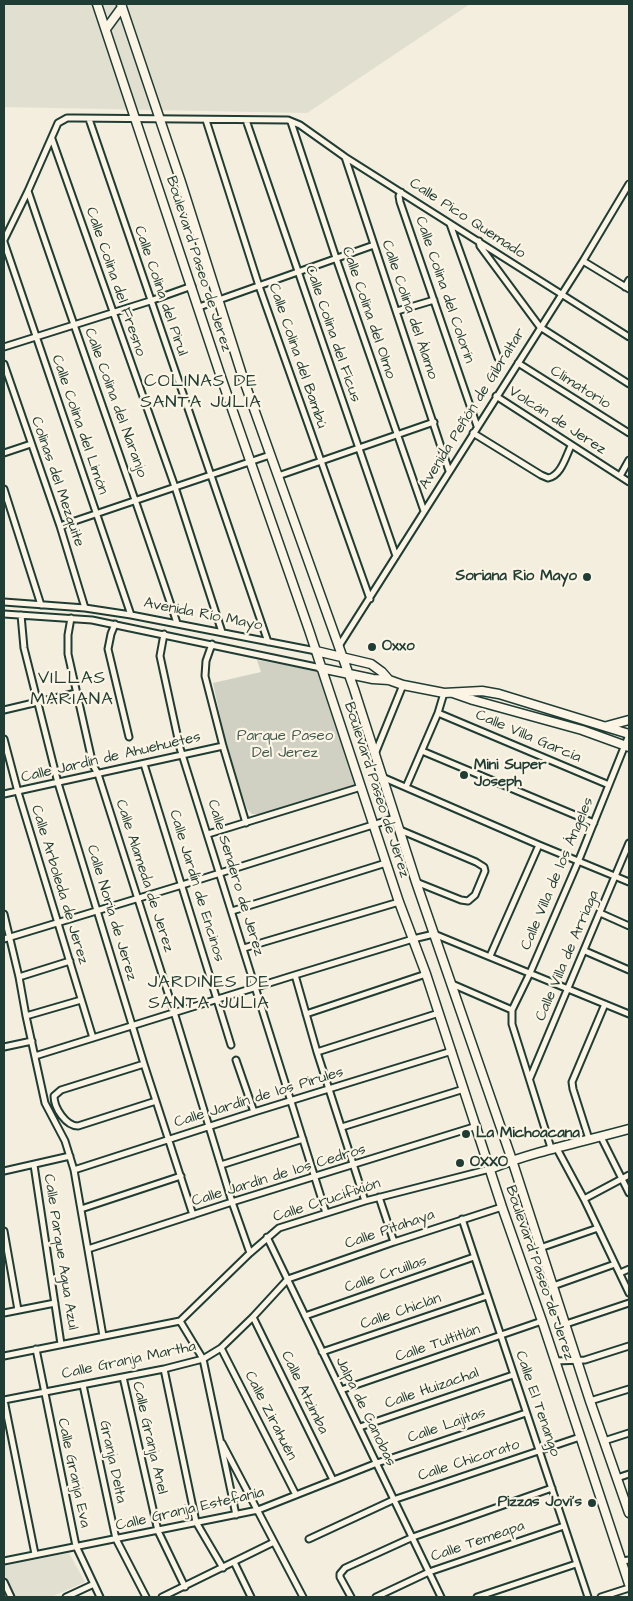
<!DOCTYPE html>
<meta charset="utf-8">
<style>
body{margin:0}
#map{position:relative;width:633px;height:1601px;overflow:hidden;background:#f3eede;font-family:"Architects Daughter",sans-serif}
canvas{display:block}
.frame{position:absolute;inset:0;border:5px solid #1f3d34;pointer-events:none}
</style>
<div id="map">
<canvas width="633" height="1601"></canvas>
<div class="frame"></div>
</div>
<script>
const ctx = document.querySelector('canvas').getContext('2d');
ctx.lineJoin = 'round';
function paint(path, color) {
  ctx.fillStyle = color;
  ctx.fill(path, 'evenodd');
}
function strokePath(path, color, width, dash) {
  ctx.strokeStyle = color;
  ctx.lineWidth = width;
  ctx.lineCap = dash ? 'butt' : 'round';
  ctx.setLineDash(dash || []);
  ctx.stroke(path);
}
function drawText(font, color, halo, rows, align = 'center') {
  ctx.font = font + ' "Architects Daughter",sans-serif';
  ctx.lineWidth = 4.5;
  ctx.setLineDash([]);
  ctx.textBaseline = 'middle';
  ctx.strokeStyle = halo;
  ctx.fillStyle = color;
  for (const [text, x, y, turn = 0] of rows) {
    ctx.save();
    ctx.translate(x, y);
    ctx.rotate((+turn || 0) * Math.PI / 180);
    ctx.textAlign = isNaN(turn) ? turn : align;
    if (halo) ctx.strokeText(text, 0, 0);
    ctx.fillText(text, 0, 0);
    ctx.restore();
  }
}
paint(new Path2D(`
 M4,4H470L307,113L4,107Z
 M69,1553L85,1582L51,1597H15L4,1573V1566Z`), '#e1dfd0');
paint(new Path2D(`
 M257,660L318,671L355,782L354,785L262,814H252L247,809L226,744L213,683L261,672Z`), '#d0d1c2');
const street = new Path2D(`
 M89,119C147,293 209,467 268,642
 M206,120L259,286L370,599
 M246,120L396,556
 M291,122L336,258L424,511
 M52,139L175,487L222,632
 M345,157L449,471
 M28,191C77,336 129,479 177,623
 M401,192L399,196L400,202L477,426
 M450,224L498,358
 M4,240L28,191L58,123L67,118H75L288,120L300,125L345,157L629,337
 M479,241L480,246L540,327L629,384
 M4,242L131,615
 M583,261L629,289
 M625,287L629,280
 M199,307L374,245
 M397,311L434,300
 M4,347L150,301L192,286
 M518,363L629,433
 M4,364L60,526L85,608
 M496,396L629,482
 M473,433L541,475L548,478C561,476 566,456 571,446
 M4,453L31,444
 M278,476L434,422
 M620,476L629,460
 M4,489L41,605
 M60,526L270,455
 M4,602L85,608L131,615L316,651
 M4,614L92,620L321,668
 M21,615L24,648L58,783L144,1064L193,1215
 M71,618L68,635V654L93,765L98,774L174,1012L232,1202L250,1253
 M115,624L111,634L108,649L129,737
 M164,634L160,656L180,748L326,1213
 M212,644L206,661L205,676L223,746L246,823
 M339,646L583,261L629,184
 M4,710L76,693
 M438,713L609,785
 M4,739L18,792L93,1038
 M422,751L594,823
 M375,754L403,685
 M144,764L231,1045
 M382,777L539,845L629,882
 M406,787L438,713L444,693
 M4,794L223,746
 M400,830L476,862L484,867L485,871L475,895L468,901L461,900L416,882
 M208,834L361,787
 M232,911L386,863
 M600,913L629,926
 M4,914L19,977L26,1016L45,1103L65,1141L74,1170L103,1336
 M4,939L182,885L395,818
 M244,948L399,902
 M585,951L629,970
 M490,956L539,845
 M295,975L317,1052L365,1201
 M19,977L70,961
 M452,984L512,1010
 M306,1014L426,974
 M26,1016L81,1000
 M4,1047L32,1041
 M317,1052L439,1013
 M35,1056L295,975L413,939L434,934L629,1014
 M236,1060L254,1112
 M144,1064L61,1090L54,1096C54,1108 66,1126 78,1126L156,1101
 M530,1078L629,843
 M342,1127L464,1089
 M601,1137L629,1193
 M589,1139L573,1089L572,1082L605,1004
 M556,1147L584,1199L629,1293
 M551,1148L512,1024V1010L530,973L578,862L629,735
 M34,1165L61,1344
 M221,1165L303,1139
 M74,1170L254,1112L452,1051
 M4,1171L70,1156
 M379,1197L394,1242
 M584,1199L629,1175
 M81,1209L181,1176
 M462,1219L588,1597
 M4,1231L18,1310
 M267,1237L441,1597
 M540,1248L598,1228
 M88,1249L232,1202L477,1126
 M620,1273L629,1269
 M553,1286L615,1264
 M4,1313L55,1303
 M305,1316L474,1257
 M253,1317L333,1480
 M180,1321L203,1359L236,1515
 M566,1324L629,1303
 M221,1348L296,1495
 M36,1349L76,1546L100,1597
 M322,1352L487,1296
 M4,1356L180,1321L250,1253L279,1228L365,1201L490,1169
 M555,1361L585,1360L629,1346
 M164,1369L196,1522L223,1568
 M123,1377L158,1531L185,1587
 M83,1385L116,1539L146,1597
 M341,1390L542,1321
 M4,1400L164,1369L203,1359L221,1348L253,1317L288,1279L394,1242L502,1207
 M4,1400L35,1554
 M590,1401L629,1389
 M360,1427L513,1375
 M604,1441L629,1433
 M222,1443L303,1597
 M617,1478L629,1474
 M309,1539L393,1500L580,1437
 M4,1561L258,1510L377,1463L526,1413
 M622,1561L629,1560
 M234,1562L251,1597
 M4,1582L11,1597
 M66,1597L94,1584
 M162,1597L274,1542
 M351,1597L340,1577V1574L345,1568L413,1537L552,1488
 M376,1597L429,1572L564,1526
 M477,1597L576,1564
 M601,1597L629,1588`);
const secondary = new Path2D(`
 M97,4L222,380L309,630L399,902L426,974L502,1207L542,1321L629,1584
 M121,4L181,182L243,378L354,689L416,882L512,1160L590,1401L629,1513
 M106,29L122,7
 M316,651L371,664L382,672L389,680
 M321,668L373,679L389,680L403,685L444,693L482,691L499,694L629,734
 M453,693L473,700L582,730L629,747
 M607,726L629,720
 M490,1169C535,1151 582,1142 629,1129`);
strokePath(street, '#1f3d34', 9);
strokePath(secondary, '#1f3d34', 11);
strokePath(street, '#fcf5e5', 5);
strokePath(secondary, '#fcf5e5', 8);
for (const [x, y, r, color] of [
 [587,577,5,"#1f3d34"],
 [372,647,5,"#1f3d34"],
 [464,775,5,"#1f3d34"],
 [466,1134,5,"#1f3d34"],
 [460,1163,5,"#1f3d34"],
 [592,1503,5,"#1f3d34"]
]) {
  const dot = new Path2D();
  dot.arc(x, y, r, 0, 2 * Math.PI);
  ctx.fillStyle = color;
  ctx.fill(dot);
  strokePath(dot, '#fcf5e5', 2);
}
drawText('15px', '#1f3d34', '#fcf5e5', [
 ["Calle Pico Quemado",467,219,33],
 ["Boulevard Paseo de Jerez",198,264,72],
 ["Calle Colina del Fresno",115,282,71],
 ["Calle Colina del Colorín",444,290,71],
 ["Calle Colina del Pirul",160,291,71],
 ["Calle Colina del Álamo",409,310,71],
 ["Calle Colina del Olmo",368,313,71],
 ["Calle Colina del Ficus",332,334,71],
 ["Calle Colina del Bambú",297,356,71],
 ["Climatorio",580,388,32],
 ["Calle Colina del Naranjo",115,403,70],
 ["Avenida Peñón de Gibraltar",473,409,-58],
 ["Volcán de Jerez",557,421,33],
 ["Calle Colina del Limón",79,425,71],
 ["Colinas del Mezquite",57,482,71],
 ["Avenida Río Mayo",203,615,11],
 ["Calle Villa García",528,737,23],
 ["Calle Jardín de Ahuehuetes",111,758,-13],
 ["Boulevard Paseo de Jerez",376,790,72],
 ["Calle Villa de los Ángeles",558,874,-67],
 ["Calle Alameda de Jerez",144,876,72],
 ["Calle Sendero de Jerez",235,878,73],
 ["Calle Arboleda de Jerez",59,885,73],
 ["Calle Jardín de Encinos",196,886,73],
 ["Calle Noria de Jerez",111,913,73],
 ["Calle Villa de Arriaga",568,956,-67],
 ["Calle Jardín de los Pirules",259,1098,-17],
 ["Calle Jardín de los Cedros",279,1176,-17],
 ["Calle Crucifixión",327,1201,-18],
 ["Calle Pitahaya",390,1230,-19],
 ["Calle Parque Agua Azul",60,1252,81],
 ["Boulevard Paseo de Jerez",539,1273,71],
 ["Calle Cruillas",386,1275,-19],
 ["Calle Chiclán",401,1312,-19],
 ["Calle Tultitlán",438,1344,-19],
 ["Calle Granja Martha",129,1361,-12],
 ["Calle Huizachal",432,1389,-19],
 ["Calle Atzimba",304,1393,64],
 ["Calle El Tenango",537,1404,71],
 ["Jalpa de Canobas",365,1412,64],
 ["Calle Zirahuén",270,1416,63],
 ["Calle Lajitas",447,1426,-19],
 ["Calle Granja Anel",149,1438,77],
 ["Calle Chicorato",469,1461,-18],
 ["Granja Delta",112,1462,78],
 ["Calle Granja Eva",73,1473,78],
 ["Calle Granja Estefanía",190,1510,-13],
 ["Calle Temeapa",478,1542,-19]
]);
drawText('bold 15px', '#1f3d34', '#fcf5e5', [
 ["Soriana Rio Mayo",577,577,"right"],
 ["Oxxo",382,647],
 ["Mini Super",474,766],
 ["Joseph",474,783],
 ["La Michoacana",476,1134],
 ["OXXO",470,1163],
 ["Pizzas Jovi's",582,1503,"right"]
], 'left');
drawText('15px', '#425b50', '#fcf5e5', [
 ["Parque Paseo",285,737],
 ["Del Jerez",285,754]
]);
ctx.letterSpacing = '1px';
drawText('18px', '#1f3d34', '#fcf5e5', [
 ["COLINAS DE",201,382],
 ["SANTA JULIA",201,403],
 ["VILLAS",72,679],
 ["MARIANA",72,700],
 ["JARDINES DE",209,983],
 ["SANTA JULIA",209,1004]
]);
ctx.letterSpacing = '0px';
</script>
